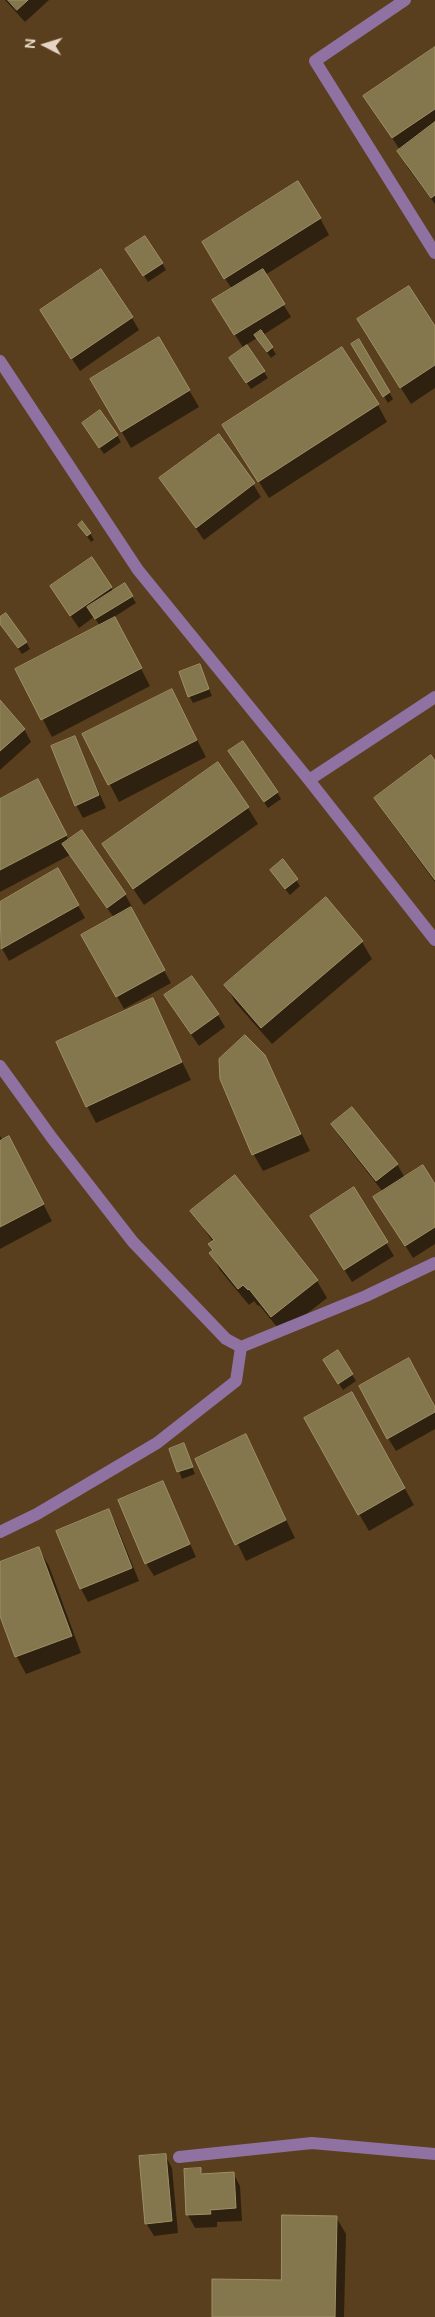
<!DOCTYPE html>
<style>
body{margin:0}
#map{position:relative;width:435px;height:2317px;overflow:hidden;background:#593f1d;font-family:"DM Sans",sans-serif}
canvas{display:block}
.north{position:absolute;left:20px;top:20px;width:50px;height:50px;-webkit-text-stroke:4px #593f1d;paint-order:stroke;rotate:275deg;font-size:14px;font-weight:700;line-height:20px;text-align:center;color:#e5d5c2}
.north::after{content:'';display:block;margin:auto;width:18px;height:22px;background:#e5d5c2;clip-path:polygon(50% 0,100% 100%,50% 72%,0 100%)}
</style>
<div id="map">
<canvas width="435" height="2317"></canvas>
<div class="north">N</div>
</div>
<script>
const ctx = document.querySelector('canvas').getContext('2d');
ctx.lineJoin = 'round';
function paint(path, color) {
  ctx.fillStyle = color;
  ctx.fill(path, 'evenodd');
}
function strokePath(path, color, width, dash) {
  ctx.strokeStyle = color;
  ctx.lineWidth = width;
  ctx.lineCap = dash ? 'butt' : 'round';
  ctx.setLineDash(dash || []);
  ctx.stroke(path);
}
paint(new Path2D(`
 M5,0H49L25,22Z
 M435,48V204L408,168L400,150L365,97Z
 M320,218L329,235L265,275L291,317L263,335L276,354L271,358L257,338L246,345L268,378L251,389L234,365L244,349L221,313L232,289L213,260Z
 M131,256L162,263L166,270L148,282Z
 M132,318L139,330L80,371L49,324Z
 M358,320L435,329V388L411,404Z
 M159,339L199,407L131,448L92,380Z
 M357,351L389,392L393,399L388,403Z
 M378,405L387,422L269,498L234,442Z
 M87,430L117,435L121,442L104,454Z
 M161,479L253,484L261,497L204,540Z
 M79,525L90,533L94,540L91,542Z
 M125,585L136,603L114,617L150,686L52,737L17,670L100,626L94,617L79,628L59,599L111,587L113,592Z
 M0,619L26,642L30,649L22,654L2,626Z
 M199,665L212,696L193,703L189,696Z
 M171,690L206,757L119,802L84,734Z
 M0,701L24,729L31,742L0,770Z
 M75,738L106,808L83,818L76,805Z
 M234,758L277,792L281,799L268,808Z
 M435,763V882L386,815L376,798Z
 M47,798L69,841L125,894L132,907L130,909L171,983L124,1009L83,935L114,918L70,855L0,892V800Z
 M248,808L258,824L144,905L103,844Z
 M58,870L85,918L9,961L0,945V903Z
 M275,877L296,880L300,886L290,895Z
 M326,899L362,942L372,959L272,1044L235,1002L226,985Z
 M152,1000L191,1080L96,1123L87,1106Z
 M173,1008L218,1015L225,1027L199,1046Z
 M264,1056L310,1151L263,1171L254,1155L221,1079Z
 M332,1124L397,1164L405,1178L435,1187V1244L413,1258L383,1210V1192L340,1137Z
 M0,1136L3,1141L18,1155L52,1221L0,1249Z
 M234,1177L317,1281L327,1298L282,1333L259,1305L258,1306L254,1301L249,1305L220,1270L211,1253L214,1251L213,1242L192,1211Z
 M354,1189L394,1256L352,1282L319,1229Z
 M338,1352L356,1381L343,1390L328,1367Z
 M435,1408V1429L396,1451L388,1438Z
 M361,1410L414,1505L369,1531L359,1514Z
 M245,1436L295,1538L246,1561L197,1459Z
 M183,1445L195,1474L182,1479L171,1450Z
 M162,1482L196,1557L154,1576L146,1563Z
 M109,1511L116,1524L139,1581L88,1602L81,1589L58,1531Z
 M39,1549L49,1566L81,1653L26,1674L17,1657L0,1612V1563Z
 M165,2155L172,2168L178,2233L154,2236L146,2223Z
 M200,2170L203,2175L233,2173L240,2186L242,2221L217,2222V2227L195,2228L188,2215Z
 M336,2217L346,2234L344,2317H213L282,2282Z`), '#0007');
const building = new Path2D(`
 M8,0H28L17,10Z
 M435,47V109L392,138L363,96Z
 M435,122V195L431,198L397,151Z
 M298,181L321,218L224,279L202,242Z
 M145,236L163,263L143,276L125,249Z
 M101,269L133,317L71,359L40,310Z
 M263,269L285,304L234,335L212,300Z
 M409,286L435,326V365L400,388L357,319Z
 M261,330L273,347L267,352L254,335Z
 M159,337L190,390L121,432L90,379Z
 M359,339L390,392L383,397L351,344Z
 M247,345L265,371L246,383L229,358Z
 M342,347L379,404L258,482L222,425Z
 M100,410L118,435L99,448L82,423Z
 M219,434L255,483L196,528L159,478Z
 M82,521L91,533L87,536L78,525Z
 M92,557L112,587L70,616L50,586Z
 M125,583L133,596L95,619L87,607Z
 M6,613L27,642L18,648L0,624V617Z
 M115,617L142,668L41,720L15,669Z
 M200,664L209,689L188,697L179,672Z
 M172,689L197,740L108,785L82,734Z
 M0,700L25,729L0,751Z
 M75,736L99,795L75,806L51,746Z
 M243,741L278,792L264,802L228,751Z
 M431,755L435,761V880L374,798Z
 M218,762L249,807L133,889L102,844Z
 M38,779L67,835L0,870V799Z
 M82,830L126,894L107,908L62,844Z
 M283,859L298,879L285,889L270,870Z
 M58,868L79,905L1,949L0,902Z
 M326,897L363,941L261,1028L224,985Z
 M131,907L165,970L116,997L81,935Z
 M192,976L219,1014L191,1034L164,995Z
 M153,998L182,1062L86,1107L56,1042Z
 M245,1035L265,1055L301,1134L252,1155L220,1079L219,1059Z
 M352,1107L398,1164L376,1181L331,1124Z
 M9,1136L44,1204L0,1227V1141Z
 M423,1165L435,1184V1227L405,1246L373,1197Z
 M235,1175L318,1280L271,1317L249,1289L248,1290L243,1285L238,1289L209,1253L213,1250L208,1244L214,1240L190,1211Z
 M354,1187L388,1242L344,1270L310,1216Z
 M338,1350L353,1374L338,1384L323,1360Z
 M409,1358L435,1407V1412L387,1439L359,1386Z
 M352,1392L405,1488L358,1515L304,1418Z
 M246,1434L286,1520L235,1545L195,1459Z
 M184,1443L193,1467L177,1472L169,1449Z
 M163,1481L190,1544L145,1564L118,1500Z
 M109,1509L132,1568L80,1589L56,1531Z
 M39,1547L72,1636L15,1657L0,1616V1562Z
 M166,2154L172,2221L145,2224L139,2156Z
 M201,2168V2174L234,2172L236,2208L210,2210L211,2214L186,2215L184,2169Z
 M282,2215L337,2216L335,2317H212V2279L281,2280Z`);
paint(building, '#85774d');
strokePath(building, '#9e9065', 1);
strokePath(new Path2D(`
 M405,0L315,61L435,253
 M0,361L138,570L309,780L435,940
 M309,780L435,697
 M0,1066L52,1138L133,1242L226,1339L241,1347L366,1296L435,1263
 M0,1532L37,1514L157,1443L236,1381L241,1347
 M179,2157L312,2143L435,2154`), '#8f71a2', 12);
</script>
